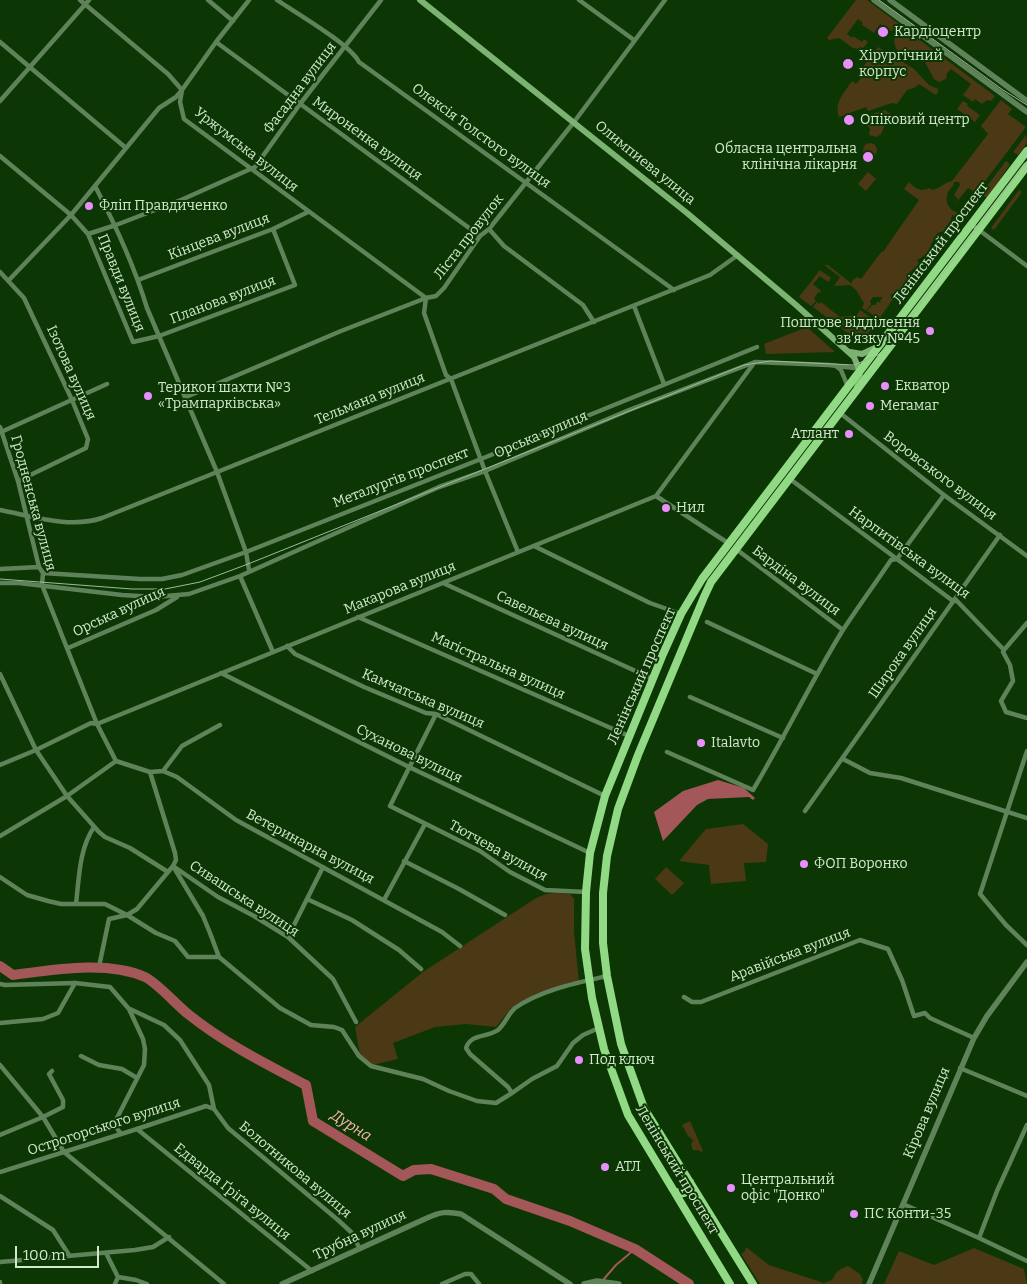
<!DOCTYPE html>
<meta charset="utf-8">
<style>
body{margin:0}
#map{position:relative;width:1027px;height:1284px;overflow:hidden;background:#0c3704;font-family:Bitter,serif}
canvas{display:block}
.scale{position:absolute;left:15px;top:1246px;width:84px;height:22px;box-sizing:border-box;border:2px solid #d1e8cc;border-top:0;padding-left:6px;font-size:15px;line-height:18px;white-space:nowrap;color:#d1e8cc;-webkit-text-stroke:4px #0c3704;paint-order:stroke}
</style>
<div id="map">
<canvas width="1027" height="1284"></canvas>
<div class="scale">100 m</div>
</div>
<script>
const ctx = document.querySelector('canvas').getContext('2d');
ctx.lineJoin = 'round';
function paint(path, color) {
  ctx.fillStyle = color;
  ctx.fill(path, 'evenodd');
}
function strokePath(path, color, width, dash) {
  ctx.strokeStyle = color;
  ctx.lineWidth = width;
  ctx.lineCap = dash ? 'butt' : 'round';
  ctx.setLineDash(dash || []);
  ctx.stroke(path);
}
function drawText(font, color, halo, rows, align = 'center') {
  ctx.font = font + ' Bitter,serif';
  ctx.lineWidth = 4;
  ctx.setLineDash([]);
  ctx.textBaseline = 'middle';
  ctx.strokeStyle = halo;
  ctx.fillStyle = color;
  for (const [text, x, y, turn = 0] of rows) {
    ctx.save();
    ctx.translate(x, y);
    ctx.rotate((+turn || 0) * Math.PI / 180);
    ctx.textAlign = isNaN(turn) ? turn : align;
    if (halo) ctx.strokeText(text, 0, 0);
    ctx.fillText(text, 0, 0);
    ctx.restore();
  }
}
paint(new Path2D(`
 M856,0H867L899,24L898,28L890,31L880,24L874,33L862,25L863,23L858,19L847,34L852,38L853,36L862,42L864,39L868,42L863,48L860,47L858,49L853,48L839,38L829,40L827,38Z
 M901,26L995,96L991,101L987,100L982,104L975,99L973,102L963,95L971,84L951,69L947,73L946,79L939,82L934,79L919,51C912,49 904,53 897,50C892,40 894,34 901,26Z
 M878,47L883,50H888L898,54L903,62L914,69L929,85L938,89V92L936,95L919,84L914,88L907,90L897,104L892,103L868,111L866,107L839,117C834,102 844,93 852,81L856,84L863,76L859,72Z
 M1001,100L1012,109L1008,114L1026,127L976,193L968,188L955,204L958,199L954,195L960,185L959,182H954L953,186C947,191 944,201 950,208C952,211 957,212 960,215L958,217L952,215L951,220L945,228L948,230L937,233V236C927,246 933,252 917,260L919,264L909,273L905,284L900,291L890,295L893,299L879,319L867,311L872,305H875L878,301L881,304L880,301L883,297H873L870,301L871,304L866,311L862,308L864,303L856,290L850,285L834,286L840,277L824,265H828L852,284V281L857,277L861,279L882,251L883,252L919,200L904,189L909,182C916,189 920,192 930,188L932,190C940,189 944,182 952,181L988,134L981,126Z
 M963,101L968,104L967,106L980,115L975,122L957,109Z
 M885,110L891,114V121L885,125L881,134L877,137L869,135L870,129L866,124V121L871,119L869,115Z
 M1026,135L1027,143L1018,155L1013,152Z
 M863 150a7 7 0 1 1 14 0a7 7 0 1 1-14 0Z
 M1006,161L1010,164L987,198L981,194Z
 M868,172L876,179L866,191L858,184Z
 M1019,190L1022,192L994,230L991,228Z
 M820,270L831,278L828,282L820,276L813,284L821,291L820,293L818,292L814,299L816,301L811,306L799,297Z
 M817,302L819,304L821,302L840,317L857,315L860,310L877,322C870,331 865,340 853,337L813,307Z
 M807,327L835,352L766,354L764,344Z
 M743,824L768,844L766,862L744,863L746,881L711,884L709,865L679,861L706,829Z
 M666,867L684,883L672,895L655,879Z
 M556,893L570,894L574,899V932L579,982L535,994L511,1008L496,1027L466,1024L435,1027L393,1043L398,1059L372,1065L360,1055L355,1027L423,972L536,898L546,894Z
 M690,1121L703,1151L701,1152L698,1150H693L691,1145L693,1140L688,1136L682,1125Z
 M746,1247L769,1265L824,1283L832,1280C836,1272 839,1269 848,1266L860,1274L863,1280L862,1284H760L741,1254L745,1251Z
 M974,1248L1024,1269L1027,1284H884L899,1251L934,1265Z`), '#4b3815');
paint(new Path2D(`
 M718,780L744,788L755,798L753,800L749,797L708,799L697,805L663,841L654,812L683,791Z`), '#a35758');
strokePath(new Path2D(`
 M603,1280L616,1265L635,1249`), '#a35758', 2);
strokePath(new Path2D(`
 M0,966L13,975C53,970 106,960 145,977C156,982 177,1005 188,1014C224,1043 266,1064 306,1085L313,1121L403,1176L414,1170L431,1169L494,1189L506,1199L570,1221L635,1249L689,1284`), '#a35758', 10);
strokePath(new Path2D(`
 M80,0L168,74L182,90L180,102L184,119L426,298L424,313L446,375L451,379L485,471L518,552
 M208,0L233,21
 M277,0C296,13 350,44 359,62L674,290
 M579,0L634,40
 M0,42L126,148
 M216,42L480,236
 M0,101L89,0
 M0,156L71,215L88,234L133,342L159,336L295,285L273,229
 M95,186C116,226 134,265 147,308L217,472L246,552L249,570
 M971,224L1027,266
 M489,229L504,246L583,305L594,322
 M88,234L116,225L181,200L255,167L300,104L381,0
 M0,272L24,298L72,400L88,439L86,448L18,481
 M9,280L71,215L159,108L176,97L182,90L216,42L249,0
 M138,280L273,229L308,212
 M634,306L664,384
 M836,366L841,370L848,387
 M186,397L341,331L426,298L436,296L444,288L480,236L489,229L574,122L665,0
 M840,413L944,495L1027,556
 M0,427L18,481L39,567L43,573L42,585L97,724L116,761L150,772L163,771L177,777L236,820L442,932L460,946
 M1,432L107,384
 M790,479L953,601H957L1004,650
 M656,496L728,543
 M0,510C32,516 70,529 102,518L710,275L738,255
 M534,546L650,603L681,614
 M736,549L843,630
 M0,569L39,567
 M43,573L140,579H162L182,575L246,552L481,459L757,347
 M240,576L273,652
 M0,583H19L122,595L155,597L189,594L240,576L439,487L485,471L629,410L755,362L829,365L854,368L859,367
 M443,583L653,679
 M358,617L629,736
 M707,622L817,674
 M287,646L295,654L364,687L426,713L436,714L605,796
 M68,648L156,610L177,597
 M1004,650L1003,652L1010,665L1013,681L1001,701L1006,712L1027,718
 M1004,650L1027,623
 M221,673L409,767L590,853
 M0,674L36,750L67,796L99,832L105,837L130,848L168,872L173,866L218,897L254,916L288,937L333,979L356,1022
 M690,697L783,738
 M436,714L390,806L480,851L510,872L545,890L586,892
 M1027,751L980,894L1006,925L1027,945
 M667,752L753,790C784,738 810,684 841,633C857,608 875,584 891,560L897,559L944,495
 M843,759L870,773L901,778L1027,818
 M0,765L36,750L91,723L97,724L656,496L754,363
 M163,771L182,746L220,725
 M150,772L175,853L176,860L173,866L203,916L210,933L219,957
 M805,811L1000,535
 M0,836L67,796L116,761
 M404,861L459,889L505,915
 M0,877L27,895L48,901L61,904H105L127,915L156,933L175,941L188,957H219L280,1008L311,1025L334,1027L342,1030L359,1056L371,1066L423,1079L449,1091L477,1101L496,1103L512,1093L532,1079L557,1066L573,1043L583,1035L599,1028
 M307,899L352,920L399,950L421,969
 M384,900L425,824
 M76,904C79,879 79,849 94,827
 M288,937L323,867
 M100,962L109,919L127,915L137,909L168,872
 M0,984L5,985L75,983L110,987L129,1009L143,1039L145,1049L144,1065L117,1118L116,1127L121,1134
 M684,997L692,1002H701L860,940L888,949L902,980L914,1016L925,1013L930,1018L974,1038
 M130,1009L164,1025L180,1040L209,1085L214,1109
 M0,1023L43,1019L58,1013L75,983
 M81,1056L99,1065L122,1069L137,1078
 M0,1065L43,1117L64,1152L224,1284
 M960,1068L1027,1096
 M512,1093L508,1087L470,1054L466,1048C471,1033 487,1038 498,1030C505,1024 508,1014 515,1008C541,990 576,983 607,976
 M137,1129L312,1271
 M0,1135L43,1117L63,1107V1100L49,1074L52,1071
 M0,1172L137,1129L206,1106L214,1109L228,1128L338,1220L351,1232L360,1249
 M0,1196L53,1230L69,1255
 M903,1204L979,1238L997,1191L1027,1125
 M979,1238L1027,1261
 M106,1253L118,1277L136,1280L147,1284
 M0,1262L135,1250L153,1247L169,1237
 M0,1282V1284
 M115,1284L118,1277
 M442,1284L465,1274H471L479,1284`), '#60825a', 4.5);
strokePath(new Path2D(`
 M874,0L1027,112
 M890,0L1027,101
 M282,1284L427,1218C440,1212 447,1211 461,1214L570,1284
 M584,1284L597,1281L619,1284
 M869,1284L974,1038L987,1016L1027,962`), '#60825a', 5.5);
strokePath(new Path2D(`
 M420,0L687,213L796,305L854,357L860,372L859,381L857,387
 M850,352L862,354L877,347`), '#7cb372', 6);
strokePath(new Path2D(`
 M674,1191C683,1196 690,1193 690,1182
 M730,1284L628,1115L604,1049L592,998L585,949L586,892L590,853L605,796L663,654L681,614L702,579L1027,151
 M753,1284L644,1108L621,1044L607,976L603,943V893L607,856L618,809L638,755L704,597L711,582L1027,166`), '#91d984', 8);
strokePath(new Path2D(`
 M879,0L1003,90L1027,105
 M0,579L132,589H165L200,582L248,564L744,365L770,361L854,365L878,355L893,340L1027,161`), '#9ebb99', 1);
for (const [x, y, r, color] of [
 [883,32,6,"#ea8dfd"],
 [848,64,6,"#ea8dfd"],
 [849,120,6,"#ea8dfd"],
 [868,157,6,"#ea8dfd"],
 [89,206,5,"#ea8dfd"],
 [930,331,5,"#ea8dfd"],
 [885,386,5,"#ea8dfd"],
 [148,396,5,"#ea8dfd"],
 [870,406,5,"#ea8dfd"],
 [849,434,5,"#ea8dfd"],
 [666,508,5,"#ea8dfd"],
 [701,743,5,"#ea8dfd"],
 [804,864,5,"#ea8dfd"],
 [579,1060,5,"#ea8dfd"],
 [605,1167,5,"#ea8dfd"],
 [731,1188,5,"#ea8dfd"],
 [854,1214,5,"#ea8dfd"]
]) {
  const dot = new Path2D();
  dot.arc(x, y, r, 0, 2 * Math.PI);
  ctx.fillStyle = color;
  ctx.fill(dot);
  strokePath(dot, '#0c3704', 2);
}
drawText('14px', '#d1e8cc', '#0c3704', [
 ["Кардіоцентр",894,32],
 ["Хірургічний",859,56],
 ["корпус",859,72],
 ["Опіковий центр",860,120],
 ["Обласна центральна",857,149,"right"],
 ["клінічна лікарня",857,165,"right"],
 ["Фліп Правдиченко",99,206],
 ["Поштове відділення",920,323,"right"],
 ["зв'язку №45",920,339,"right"],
 ["Екватор",895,386],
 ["Терикон шахти №3",158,388],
 ["«Трампарківська»",158,404],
 ["Мегамаг",880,406],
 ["Атлант",839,434,"right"],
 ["Нил",676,508],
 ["Italavto",711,743],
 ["ФОП Воронко",814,864],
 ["Под ключ",589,1060],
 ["АТЛ",615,1167],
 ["Центральний",741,1180],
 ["офіс \"Донко\"",741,1196],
 ["ПС Конти-35",864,1214]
], 'left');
drawText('14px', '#d1e8cc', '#0c3704', [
 ["Фасадна вулиця",300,88,-53],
 ["Олексія Толстого вулиця",481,136,36],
 ["Мироненка вулиця",367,139,36],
 ["Уржумська вулиця",246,150,38],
 ["Олимпиева улица",645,163,39],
 ["Кінцева вулиця",219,237,-21],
 ["Ліста провулок",469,237,-52],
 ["Ленінський проспект",941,243,-53],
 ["Правди вулиця",121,283,68],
 ["Планова вулиця",223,300,-21],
 ["Ізотова вулиця",71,373,66],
 ["Тельмана вулиця",370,399,-22],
 ["Орська вулиця",541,435,-23],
 ["Воровського вулиця",940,476,37],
 ["Металургів проспект",401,478,-21],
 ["Гродненська вулиця",33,503,75],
 ["Нарпитівська вулиця",909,553,36],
 ["Бардіна вулиця",796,581,37],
 ["Макарова вулиця",400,588,-22],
 ["Орська вулиця",119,612,-25],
 ["Савельєва вулиця",552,621,25],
 ["Широка вулиця",903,653,-55],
 ["Магістральна вулиця",498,666,24],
 ["Ленінський проспект",642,676,-66],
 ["Камчатська вулиця",423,699,23],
 ["Суханова вулиця",409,754,26],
 ["Ветеринарна вулиця",310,847,28],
 ["Тютчева вулиця",498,851,29],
 ["Сивашська вулиця",244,899,33],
 ["Аравійська вулиця",790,955,-21],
 ["Кірова вулиця",927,1113,-67],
 ["Острогорського вулиця",104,1127,-18],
 ["Болотникова вулиця",295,1170,40],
 ["Ленінський проспект",677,1170,59],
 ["Едварда Ґріґа вулиця",232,1192,39],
 ["Трубна вулиця",360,1235,-25]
]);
drawText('italic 15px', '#f9b6b4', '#0c3704', [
 ["Дурна",351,1126,32]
]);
</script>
